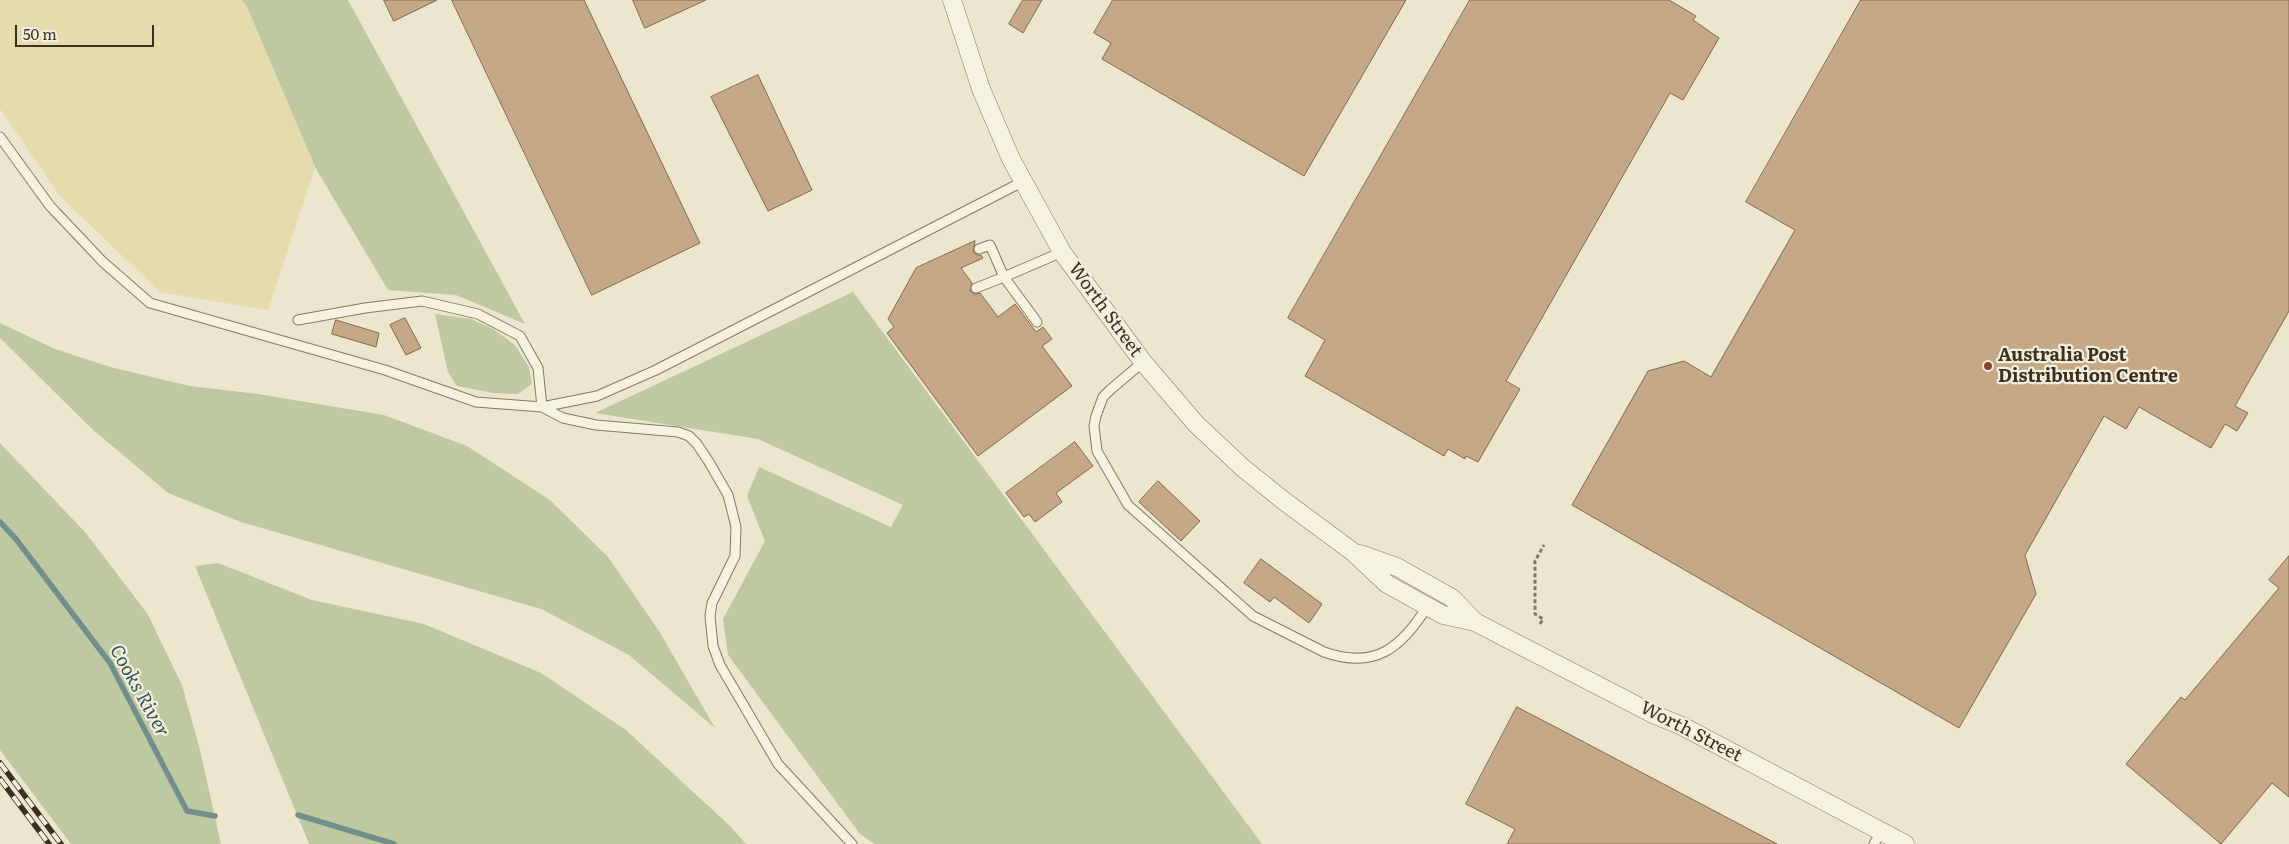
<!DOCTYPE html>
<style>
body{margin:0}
#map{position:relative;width:2289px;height:844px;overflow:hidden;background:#ebe6cd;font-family:Literata,serif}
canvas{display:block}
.scale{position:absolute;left:15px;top:25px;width:139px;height:22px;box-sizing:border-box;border:2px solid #3a3123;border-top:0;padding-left:6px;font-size:15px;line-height:18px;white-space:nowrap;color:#3a3123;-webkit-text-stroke:4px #f3efdc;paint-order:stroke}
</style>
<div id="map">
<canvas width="2289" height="844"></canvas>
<div class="scale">50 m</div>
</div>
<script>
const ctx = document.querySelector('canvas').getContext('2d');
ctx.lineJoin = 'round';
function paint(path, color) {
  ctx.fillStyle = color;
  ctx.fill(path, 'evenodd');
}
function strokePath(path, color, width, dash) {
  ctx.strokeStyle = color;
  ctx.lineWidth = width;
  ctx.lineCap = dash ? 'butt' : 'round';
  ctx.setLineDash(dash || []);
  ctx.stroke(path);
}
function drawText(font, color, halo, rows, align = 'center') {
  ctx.font = font + ' Literata,serif';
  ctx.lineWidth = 4.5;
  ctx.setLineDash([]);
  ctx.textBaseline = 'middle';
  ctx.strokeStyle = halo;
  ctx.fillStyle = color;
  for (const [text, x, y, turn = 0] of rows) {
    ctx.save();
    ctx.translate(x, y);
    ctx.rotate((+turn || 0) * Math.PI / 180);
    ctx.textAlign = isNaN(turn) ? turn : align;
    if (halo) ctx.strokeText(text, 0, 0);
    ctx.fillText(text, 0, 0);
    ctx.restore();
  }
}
paint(new Path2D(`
 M241,0H348L525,324L456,295L388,290L315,167L246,5Z
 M853,292L1262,844H875L860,834L728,655L723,619L765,541L747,496L759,467L891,527L903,505L758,439L595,413Z
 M435,314L471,319L493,329L515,345L529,367L532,384L518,394L493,393L457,386L448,372Z
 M0,323L55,349L110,367L190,386L258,394L384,415L467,446L550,500L608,557L659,631L715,728L629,655L541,609L241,522L168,493L91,428L0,338Z
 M0,443L85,532L147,613L182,685L200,750L221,844H71L0,750Z
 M218,563L312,600L424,624L541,673L626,730L730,826L746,844H309L195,566Z`), '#bfc9a1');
paint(new Path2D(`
 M0,0H241L246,5L315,167L268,310L160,292L60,196L0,109Z`), '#e4dcad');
strokePath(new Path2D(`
 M0,522L16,539L110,663L187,811L215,816
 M298,815L394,844`), '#738f8b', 5.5);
const building = new Path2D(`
 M384,0H437L394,21Z
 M452,0H584L700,243L592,295Z
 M633,0H706L645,28Z
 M1023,0H1042L1023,33L1009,24Z
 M1113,0H1406L1304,176L1102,59L1111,43L1094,33Z
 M1470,0H1669L1696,16L1693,20L1719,38L1683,100L1670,93L1506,381L1520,389L1478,462L1466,456L1465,459L1448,449L1444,456L1305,376L1325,340L1288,318Z
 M1861,0H2289V311L2235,406L2248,413L2237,431L2225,424L2211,448L2139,407L2126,429L2104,416L2025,555L2036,594L1959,728L1572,505L1648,371L1684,361L1711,377L1795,230L1746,202Z
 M758,75L812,190L768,211L711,97Z
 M975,241L973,252L977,255H981L983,258L961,268L972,283L970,291L975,294L980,293L998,317L1015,304L1036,332L1043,327L1052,339L1042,346L1072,386L978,456L887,333L894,327L888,319L916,268Z
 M405,318L421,348L406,355L390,325Z
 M336,320L379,333L376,347L332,334Z
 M1075,442L1093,466L1056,493L1062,502L1035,522L1029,514L1024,517L1006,493Z
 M1158,481L1200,521L1181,541L1139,502Z
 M2289,556V797L2272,783L2221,844L2126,764L2181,697L2185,700L2279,588L2269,580Z
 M1261,559L1322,604L1309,623L1274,597L1270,602L1244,583Z
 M1517,707L1565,732L1777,844H1507L1515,829L1466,804Z`);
paint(building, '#c5a987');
strokePath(building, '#84684a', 1);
const service = new Path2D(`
 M0,137L50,206L103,262L150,303L385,370L476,402L542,407L597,396L656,370L1024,181
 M979,249L990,245L1004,277L1062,252
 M976,288L1004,277L1037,322
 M298,320L365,308L422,301L478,314L520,336L538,368L542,407L563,418L596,425L678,432L689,436L697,444L709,462L728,495L736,527L735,556L712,603L710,616L713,646L720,665L778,764L852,844
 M1143,362L1110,390L1103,397L1096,416L1094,426L1097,451L1128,505L1253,616L1324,652C1375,670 1401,648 1427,607
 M1874,844L1881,832`);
const minor = new Path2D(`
 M952,0L981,89L1011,159L1062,252L1143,362L1196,424L1243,468L1284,501L1353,552L1387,584L1443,615L1475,622L1655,715L1682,726L1905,844
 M1360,554L1397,567L1452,598L1475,622`);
strokePath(service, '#877a62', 11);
strokePath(minor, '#877a62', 19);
strokePath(new Path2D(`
 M1540,624L1543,619L1535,614V561L1544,545`), '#877a62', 3, [4, 2.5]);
strokePath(service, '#f6f2e0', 9);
strokePath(minor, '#f6f2e0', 18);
const rail = new Path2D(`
 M0,763L61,844
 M0,779L49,844`);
strokePath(rail, '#3a3123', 5.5);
strokePath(rail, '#f3efdc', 4, [11]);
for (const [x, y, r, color] of [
 [1988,366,5,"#904238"]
]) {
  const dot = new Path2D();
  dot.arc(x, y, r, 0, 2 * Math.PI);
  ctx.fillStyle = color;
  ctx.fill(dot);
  strokePath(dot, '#f3efdc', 2);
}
drawText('18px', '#3a3123', '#f3efdc', [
 ["Worth Street",1105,310,54],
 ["Worth Street",1691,732,27]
]);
drawText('bold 18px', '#3a3123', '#f3efdc', [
 ["Australia Post",1998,356],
 ["Distribution Centre",1998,377]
], 'left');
drawText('italic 19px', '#345558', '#f3efdc', [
 ["Cooks River",139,691,61]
]);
</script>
